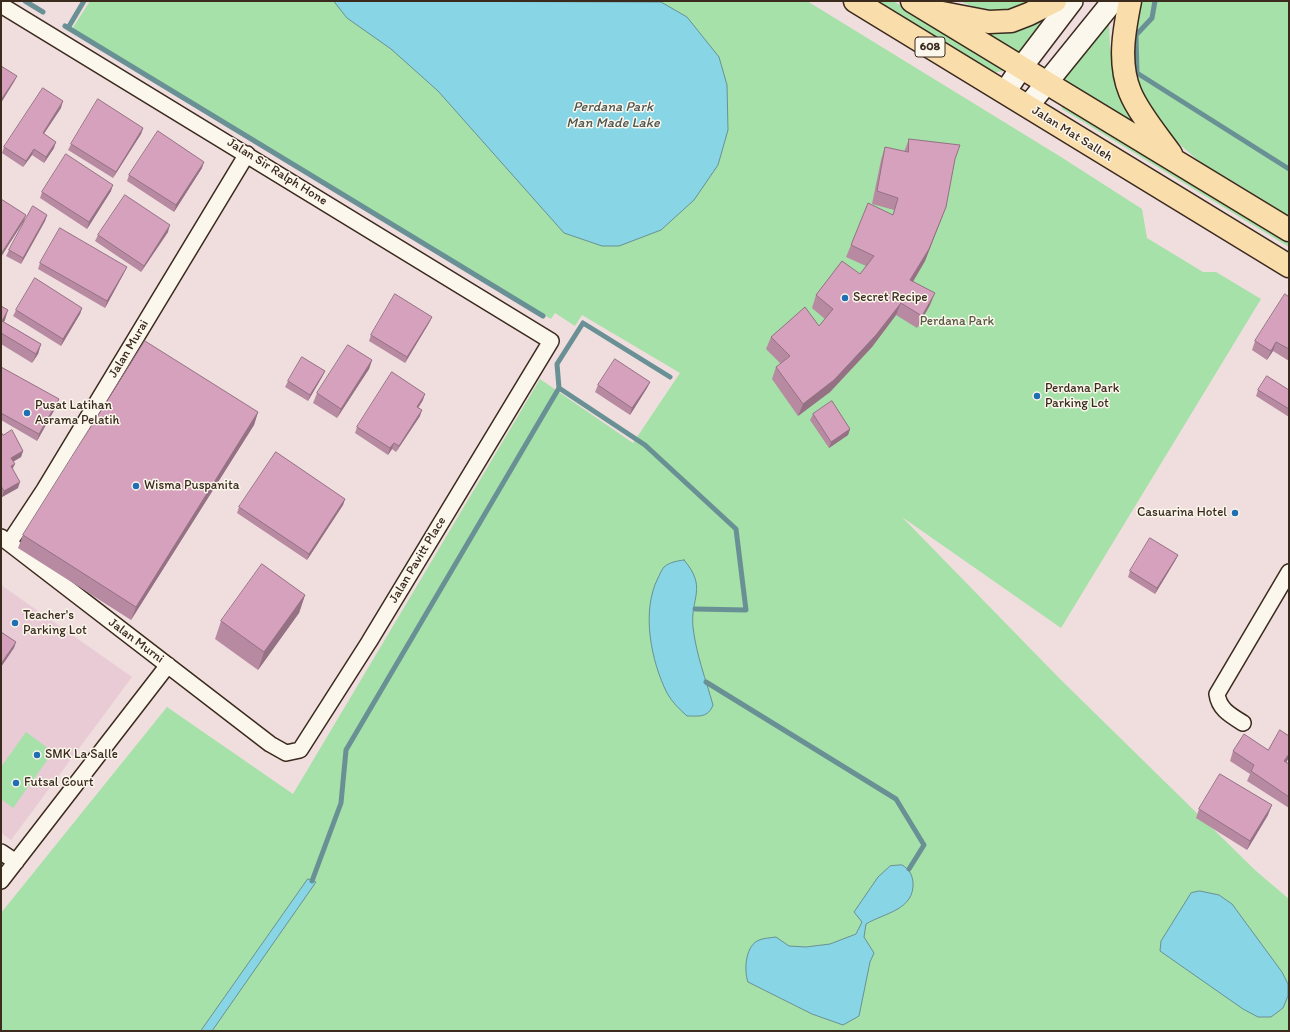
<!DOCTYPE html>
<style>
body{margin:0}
#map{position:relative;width:1290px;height:1032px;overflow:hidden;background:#f0ddde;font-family:Itim,sans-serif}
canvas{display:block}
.frame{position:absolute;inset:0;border:2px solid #3b2a1e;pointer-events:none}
</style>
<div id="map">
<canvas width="1290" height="1032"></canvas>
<div class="frame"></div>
</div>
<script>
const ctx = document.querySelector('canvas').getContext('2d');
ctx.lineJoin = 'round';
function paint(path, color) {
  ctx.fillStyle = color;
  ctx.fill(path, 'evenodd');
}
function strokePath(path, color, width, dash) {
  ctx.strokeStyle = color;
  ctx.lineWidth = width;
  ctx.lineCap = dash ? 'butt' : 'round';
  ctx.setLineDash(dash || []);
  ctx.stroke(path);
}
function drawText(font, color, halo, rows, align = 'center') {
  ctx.font = font + ' Itim,sans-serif';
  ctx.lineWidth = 3;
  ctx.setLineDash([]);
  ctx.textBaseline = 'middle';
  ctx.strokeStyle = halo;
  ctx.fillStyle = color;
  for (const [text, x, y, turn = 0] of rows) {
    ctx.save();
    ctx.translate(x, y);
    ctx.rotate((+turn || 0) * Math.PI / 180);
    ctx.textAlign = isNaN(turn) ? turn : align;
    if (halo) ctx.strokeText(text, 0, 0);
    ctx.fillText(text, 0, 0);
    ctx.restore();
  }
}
paint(new Path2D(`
 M1,585L132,677L11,840L1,833Z`), '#e8cbd4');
paint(new Path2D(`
 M90,1H807L1061,157L1142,209L1147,238L1203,272H1216L1261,299L1061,628L902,517L1060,679L1256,871L1289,899V1031H1V913L167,707L293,794L540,379L633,443L680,373L582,315L575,326L555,313L551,319L72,29Z
 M873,1H893L1004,68L1003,71L996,72L983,67Z
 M959,1H1034L1015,11L982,10Z
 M1143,1H1289V216C1267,202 1246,189 1224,176C1214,170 1202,164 1193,156C1146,115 1116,63 1143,1Z
 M1056,12L1019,52L980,30Z
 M1109,24L1110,48L1117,83L1144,129L1063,79Z
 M1061,105H1064L1289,241V247L1062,109Z
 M26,732L53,752L13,808L1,799V767Z`), '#a5e1a8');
const water = new Path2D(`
 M334,1L661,2L687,17L719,57L727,85L728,130L718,165L694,200L661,230L619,246H602L564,233L438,91L391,49L347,18Z
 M684,560C708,588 690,598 693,627C696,654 706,680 713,705C708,718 699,716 687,716C679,709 672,702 667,693C651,661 641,611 658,578C660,574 662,569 664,567C670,562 677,561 684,560Z
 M902,865C909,869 912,874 913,882C915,910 884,913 866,924L864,937L874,953L870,962L859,1016L843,1025L812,1014L748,982C744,971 745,948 757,941C762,938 770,938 776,937L789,946L806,947L830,944L856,934L862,922L854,912L878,877L890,866Z
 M308,879L316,882L212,1031H201Z
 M1200,891L1219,895L1232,904L1282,972L1288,984V996L1283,1008L1271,1017H1258L1243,1009L1160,951L1161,941L1191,893Z`);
paint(water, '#87d5e5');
strokePath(water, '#699195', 1);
strokePath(new Path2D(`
 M25,1L43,12
 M1155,1L1152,18L1136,35L1137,73L1289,169
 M65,26L543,316
 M68,28L84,1
 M559,388L645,445L736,529L746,610L695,609
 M706,682L896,799L924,845L909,869
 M312,881L341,803L346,750L559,388L557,364L583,323L670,377`), '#699195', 5);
const street = new Path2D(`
 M1,5L551,341L369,642L300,750L286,753L270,744L1,537
 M9,543L44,490L247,154
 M1243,723C1230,715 1219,709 1217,694L1289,572
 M1,852L16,862
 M1,881L168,665`);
const secondary = new Path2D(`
 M1005,92L1021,68L1072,1
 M1028,106L1113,1`);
const primary = new Path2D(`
 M855,1L1289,266
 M912,1L1289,230
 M1130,1C1124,31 1118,63 1130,92C1138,112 1158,136 1171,154
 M937,12L989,22L1011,21L1029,14L1055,1`);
strokePath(street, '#3b2a1e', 18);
strokePath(secondary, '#3b2a1e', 24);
strokePath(primary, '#3b2a1e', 25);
strokePath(street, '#fbf7ec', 15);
strokePath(secondary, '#fbf7ec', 21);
strokePath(primary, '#f9deab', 22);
paint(new Path2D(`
 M61,108L44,134L54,148L44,163L32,155L23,167L2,153L4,147Z
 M143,128L141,134L113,178L68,150L71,144Z
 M909,139L955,159L946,207L925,261L913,282L930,305L917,328L896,315L872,347L830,392L798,416L772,379L776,367L781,364L766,349L771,337L819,326L825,319L812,308L816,295L860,274L866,266L846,257L851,245L893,215L894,210L872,204L881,160L885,147L904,152Z
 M202,168L174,212L127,181L129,175Z
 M111,191L87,229L40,198L42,192Z
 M47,215L45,221L21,264L6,256L9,250Z
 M168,232L141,272L95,241L98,235Z
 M40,263L124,273L105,308L38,269Z
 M1289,297V361L1273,351L1267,360L1252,350L1255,341Z
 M1,306L5,320L4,322L41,344L38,354L32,363L1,344Z
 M82,308L80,314L61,346L13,316L16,310Z
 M432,317L429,323L405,363L369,341L371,335Z
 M372,360L369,369L337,418L313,403L317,393Z
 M1,367L57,405L37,441L1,420Z
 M325,371L322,377L308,401L285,387L288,381Z
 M650,382L647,388L630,415L595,392L598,385Z
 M1258,390H1289V417L1256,396Z
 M423,400L418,408L420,416L396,452L392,449L388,455L355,433L357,427Z
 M258,412L254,425L131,620L18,548L23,535Z
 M813,414L850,429L848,435L829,448L810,420Z
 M1,432L3,435L23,451L21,457L13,462V469L18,488L2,497L1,496Z
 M345,499L343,505L307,560L237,513L239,507Z
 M1178,555L1175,561L1155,594L1128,577L1130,571Z
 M305,595L299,613L258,670L215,639L221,621Z
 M1289,736V758L1286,762L1289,764V808L1247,781L1250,774L1230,761L1233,751L1268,750Z
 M1199,809L1268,815L1247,850L1196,818Z`), '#b78aa2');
paint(new Path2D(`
 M17,76L14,82L1,103V100Z
 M63,101L61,108L40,139L43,133Z
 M143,128L141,134L113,178L116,172Z
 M56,142L54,148L44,163L46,157Z
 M34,149L32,155L23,167L26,161Z
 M204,162L202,168L174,212L176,205Z
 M113,185L111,191L87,229L89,222Z
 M946,207L925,261L906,293L910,280Z
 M26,215L24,221L1,257V254Z
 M47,215L45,221L21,264L23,258Z
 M170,225L168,232L141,272L144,266Z
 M127,267L124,273L105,308L107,301Z
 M935,293L930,305L917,328L922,316Z
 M901,303L896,315L872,347L830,392L798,416L803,404Z
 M82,308L80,314L61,346L63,339Z
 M8,310L5,320L1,326L2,321Z
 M432,317L429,323L405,363L407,357Z
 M1276,342L1273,351L1267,360L1271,351Z
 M41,344L38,354L32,363L36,354Z
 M372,360L369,369L337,418L341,409Z
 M325,371L322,377L308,401L310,395Z
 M650,382L647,388L630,415L632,408Z
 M425,394L423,400L415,413L417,407Z
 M59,399L57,405L37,441L39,434Z
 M422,410L420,416L396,452L399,446Z
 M258,412L254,425L131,620L136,607Z
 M850,429L848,435L829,448L831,442Z
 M394,443L392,449L388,455L390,448Z
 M23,451L21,457L9,464L11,458Z
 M15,464L12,470L11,466Z
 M20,482L18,488L2,497L4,491Z
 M345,499L343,505L307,560L309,554Z
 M1178,555L1175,561L1155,594L1157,588Z
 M305,595L299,613L258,670L264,652Z
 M16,642L14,648L1,667V664Z
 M1289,754V758L1281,770L1284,761Z
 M1272,805L1268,815L1247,850L1250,841Z`), '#957184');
const building = new Path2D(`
 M1,66L17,76L1,100Z
 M43,88L63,101L43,133L56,142L46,157L34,149L26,161L4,147Z
 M98,99L143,128L116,172L71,144Z
 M158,131L204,162L176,205L129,175Z
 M909,139L960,145L955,159L946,207L929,249L910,280L935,293L922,316L901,303L876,335L834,380L803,404L776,367L790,356L771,337L805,307L819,326L833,309L816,295L842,261L860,274L874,256L851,245L868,203L893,215L898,198L877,191L885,147L908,152Z
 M66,154L113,185L89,222L42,192Z
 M125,195L170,225L144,266L98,235Z
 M1,199L26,215L1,254Z
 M33,206L47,215L23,258L9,250Z
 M60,228L127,267L107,301L40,263Z
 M35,278L82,308L63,339L16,310Z
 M395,294L432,317L407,357L371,335Z
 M1285,294L1289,297V349L1276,342L1271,351L1255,341Z
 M1,306L8,310L2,321L41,344L36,354L1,333Z
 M145,341L258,412L136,607L23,535Z
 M348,345L372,360L341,409L317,393Z
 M302,357L325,371L310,395L288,381Z
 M615,359L650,382L632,408L598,385Z
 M1,367L59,399L39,434L1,413Z
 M392,372L425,394L417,407L422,410L399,446L394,443L390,448L357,427Z
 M1267,376L1289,390V409L1258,390Z
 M832,401L850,429L831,442L813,414Z
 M12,430L23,451L11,458L15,464L11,466L20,482L4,491L1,486V432L3,435Z
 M276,452L345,499L309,554L239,507Z
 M1150,538L1178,555L1157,588L1130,571Z
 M262,564L305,595L264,652L221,621Z
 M1,632L16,642L1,664Z
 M1280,730L1289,736V754L1284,761L1289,764V797L1251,771L1254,765L1233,751L1244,734L1268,750Z
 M1220,774L1272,805L1250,841L1199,809Z`);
paint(building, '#d5a1bc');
strokePath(building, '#957184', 1);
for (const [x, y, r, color] of [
 [845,298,4,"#1f6fb2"],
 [1037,396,4,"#1f6fb2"],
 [27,413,4,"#1f6fb2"],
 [136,486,4,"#1f6fb2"],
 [1235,513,4,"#1f6fb2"],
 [15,623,4,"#1f6fb2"],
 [37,755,4,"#1f6fb2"],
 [16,783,4,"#1f6fb2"]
]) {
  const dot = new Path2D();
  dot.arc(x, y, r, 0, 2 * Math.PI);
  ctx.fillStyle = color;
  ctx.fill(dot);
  strokePath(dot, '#fbf7ec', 1.5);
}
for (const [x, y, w] of [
 [930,47,30]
]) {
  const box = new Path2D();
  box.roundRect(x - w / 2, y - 10, w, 20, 3);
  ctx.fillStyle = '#fbf7ec';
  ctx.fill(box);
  strokePath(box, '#3b2a1e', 1);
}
drawText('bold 12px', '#3b2a1e', null, [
 ["608",930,47]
]);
drawText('13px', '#3b2a1e', '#fbf7ec', [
 ["Jalan Mat Salleh",1072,134,32],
 ["Jalan Sir Ralph Hone",277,172,32],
 ["Jalan Murai",129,349,-59],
 ["Jalan Pavitt Place",418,560,-59],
 ["Jalan Murni",136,641,37]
]);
drawText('13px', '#3b2a1e', '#fbf7ec', [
 ["Secret Recipe",853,298],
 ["Perdana Park",1045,389],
 ["Parking Lot",1045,404],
 ["Pusat Latihan",35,406],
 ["Asrama Pelatih",35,421],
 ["Wisma Puspanita",144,486],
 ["Casuarina Hotel",1227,513,"right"],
 ["Teacher's",23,616],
 ["Parking Lot",23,631],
 ["SMK La Salle",45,755],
 ["Futsal Court",24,783]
], 'left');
drawText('13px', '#565840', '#fbf7ec', [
 ["Perdana Park",957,322]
]);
drawText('italic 14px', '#4e5550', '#fbf7ec', [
 ["Perdana Park",613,107],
 ["Man Made Lake",613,123]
]);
</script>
